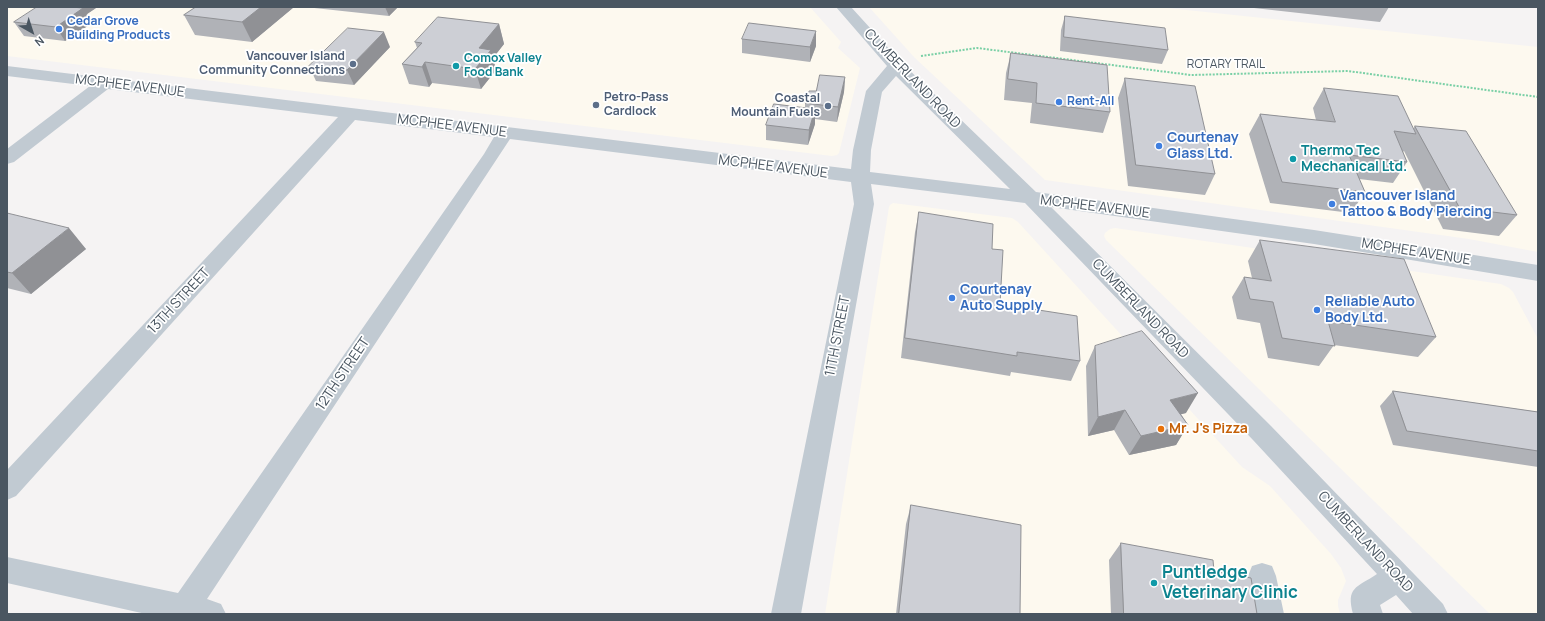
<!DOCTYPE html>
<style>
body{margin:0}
#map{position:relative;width:1545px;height:621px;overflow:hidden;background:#f5f3f3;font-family:Manrope,sans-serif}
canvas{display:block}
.frame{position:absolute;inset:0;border:8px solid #4a5661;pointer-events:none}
.north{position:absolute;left:12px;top:12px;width:40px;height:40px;-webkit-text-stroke:3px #fff;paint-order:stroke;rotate:141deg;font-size:11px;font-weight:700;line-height:16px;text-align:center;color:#4a5661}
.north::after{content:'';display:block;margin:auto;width:14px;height:18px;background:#4a5661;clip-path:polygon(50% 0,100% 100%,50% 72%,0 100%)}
</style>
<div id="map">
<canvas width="1545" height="621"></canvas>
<div class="frame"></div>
<div class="north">N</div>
</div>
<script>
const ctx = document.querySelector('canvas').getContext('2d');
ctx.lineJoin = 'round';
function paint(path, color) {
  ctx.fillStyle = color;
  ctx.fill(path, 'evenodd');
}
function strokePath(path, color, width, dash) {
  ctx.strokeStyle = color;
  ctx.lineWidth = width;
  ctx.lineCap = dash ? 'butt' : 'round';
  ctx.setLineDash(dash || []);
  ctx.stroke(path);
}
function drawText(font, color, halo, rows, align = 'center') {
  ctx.font = font + ' Manrope,sans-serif';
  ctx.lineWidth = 3.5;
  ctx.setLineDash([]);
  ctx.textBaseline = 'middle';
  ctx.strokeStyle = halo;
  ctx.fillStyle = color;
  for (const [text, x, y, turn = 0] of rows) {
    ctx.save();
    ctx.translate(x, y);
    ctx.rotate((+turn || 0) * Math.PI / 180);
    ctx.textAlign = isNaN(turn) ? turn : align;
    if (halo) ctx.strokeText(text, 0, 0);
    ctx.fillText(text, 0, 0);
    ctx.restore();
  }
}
paint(new Path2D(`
 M7,7H810L841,42L838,48L860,68L839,153L837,155L832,156L7,56Z
 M869,7H1158L1538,47V252L1469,239L1045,180L914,57Z
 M893,203L1012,218L1018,222L1242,467L1270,486L1331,554L1341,568L1346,581L1338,600V606L1340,614H825L889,207L890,205Z
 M1115,228L1501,284L1509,288L1513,292L1538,339V614H1490L1106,240L1104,236L1105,233L1110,229Z`), '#fdf9ef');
strokePath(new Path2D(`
 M921,56L977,48L1191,75L1348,71L1538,97`), '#7ad0a6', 2, [2, 1.5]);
paint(new Path2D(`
 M836,7H851L902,63L1036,192L1314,230L1538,265V281L1314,244L1051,207L1271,426L1443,604L1448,614H1413L1396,595L1380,605L1383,614H1353C1346,587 1356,588 1377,574L1253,440L1025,203L871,184L874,204L801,614H771L854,204L851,182L510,139L207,599L221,604L226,614H146L7,583V557L178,593L484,154L494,137L355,120L16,496L7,500V470L338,117L108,89L14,162L7,164V149L90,86L7,76V66L851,169L853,150L866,91L887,66ZM896,76L1010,189L870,172L871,150L882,92Z
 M1262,563L1272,566L1276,576L1284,614H1254L1248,576L1252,566Z`), '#c1cad2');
paint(new Path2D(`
 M196,7H294L252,42L195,35L184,15Z
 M305,7H398L389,16Z
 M1245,7H1389L1380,22Z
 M96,8L87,14L92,23L65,41L24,36L14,22Z
 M1065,16L1168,50L1162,64L1060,51L1061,30Z
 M499,24L504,44L493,58L496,70L481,89L432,83L429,87L409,84L402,64L417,48L415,42Z
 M742,39L816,46L810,62L742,53Z
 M390,47L354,85L316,81L309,66Z
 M1011,53L1110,112L1103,133L1030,123L1032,103L1004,100L1006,73Z
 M845,77L844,92L837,122L815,119V124L808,145L766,140V125L805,108V103L816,91Z
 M1125,78L1215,174L1205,195L1128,186L1118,98Z
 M1324,88L1413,129L1415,126L1517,215L1499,236L1443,229L1404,151L1403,152L1407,162L1393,183L1359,179L1365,192L1351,213L1270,203L1249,134L1260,114L1316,120L1313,108Z
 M919,212L992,249L1000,304L1080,361L1071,381L1011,372L1010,376L901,358L915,232Z
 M7,213L86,249L31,294L7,288Z
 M1260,240L1436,337L1418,357L1334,345L1319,366L1268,358L1260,323L1237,319L1232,297L1244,277L1252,278L1248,261Z
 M1095,346L1186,413L1181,414L1188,425L1176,445L1129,455L1114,430L1088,436L1086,366Z
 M1393,391L1538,412V467L1393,445L1380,406Z
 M911,505L1020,614H896L906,524Z
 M1121,543L1214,571L1257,614H1111L1109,560Z`), '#b0b2b7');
paint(new Path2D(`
 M68,7H95L96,8L87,14L92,23L65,41L56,27Z
 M261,7H294L252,42L242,22Z
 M385,7H398L389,16Z
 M499,24L504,44L493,58L496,70L481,89L475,69L479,48Z
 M816,31V46L810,62V47Z
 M384,32L390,47L354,85L347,70Z
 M425,62L432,83L429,87L422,67Z
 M845,77L844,92L837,122L838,107Z
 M815,109V124L808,145L809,130Z
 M69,228L86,249L31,294L12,273Z
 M1198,393L1186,413L1159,420L1170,400Z
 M1125,410L1114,430L1088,436L1098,417Z
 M1188,425L1176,445L1129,455L1141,436Z`), '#909195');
const building = new Path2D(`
 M37,7H71L83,8L56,27L14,22Z
 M196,7H261L242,22L184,15Z
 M1065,16L1165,28L1168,50L1064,37Z
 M438,17L499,24L479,48L491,50L475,69L425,62L422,67L402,64L422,43L415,42Z
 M749,23L816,31L810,47L742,39Z
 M348,28L384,32L347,70L309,66Z
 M1011,53L1107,65L1110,112L1036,103L1037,83L1008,79Z
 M820,75L845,77L838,107L805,103L809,91H816Z
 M1125,78L1195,86L1215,174L1136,165Z
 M1324,88L1398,96L1416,134L1394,131L1407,162L1349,155L1365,192L1282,182L1260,114L1335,122Z
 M774,104L815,109L809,130L766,125Z
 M1415,126L1466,131L1517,215L1460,208Z
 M919,212L993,224L992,249L1003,250L1000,304L1077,316L1080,361L1017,352V356L905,338Z
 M7,213L69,228L12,273L7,272Z
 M1260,240L1404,259L1436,337L1328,321L1335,346L1282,338L1273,302L1250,299L1244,277L1271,281Z
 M1142,331L1198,393L1170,400L1188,425L1141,436L1125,410L1098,417L1095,346Z
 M1393,391L1538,412V451L1407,431Z
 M911,505L1021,525L1020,614H899Z
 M1121,543L1213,560L1214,571L1251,578L1257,614H1124Z`);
paint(building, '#cdcfd5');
strokePath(building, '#909195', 1);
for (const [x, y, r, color] of [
 [59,29,4,"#3f7fe0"],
 [353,64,4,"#5c6f8a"],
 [456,66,4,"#0f9aa8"],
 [1059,102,4,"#3f7fe0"],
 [596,105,4,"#5c6f8a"],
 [828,106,4,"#5c6f8a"],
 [1159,146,4,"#3f7fe0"],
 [1293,159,4,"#0f9aa8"],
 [1332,204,4,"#3f7fe0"],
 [952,298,4,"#3f7fe0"],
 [1317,310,4,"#3f7fe0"],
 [1161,429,4,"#e8710a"],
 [1154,583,4,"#0f9aa8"]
]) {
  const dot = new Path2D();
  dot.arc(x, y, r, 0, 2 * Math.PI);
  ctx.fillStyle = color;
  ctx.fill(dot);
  strokePath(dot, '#fff', 1.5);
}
drawText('bold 12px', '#366cbe', '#fff', [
 ["Cedar Grove",67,22],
 ["Building Products",67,36],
 ["Rent-All",1067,102]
], 'left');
drawText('bold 12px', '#4e5e75', '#fff', [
 ["Vancouver Island",345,57],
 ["Community Connections",345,71],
 ["Petro-Pass",604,98,"left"],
 ["Cardlock",604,112,"left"],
 ["Coastal",820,99],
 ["Mountain Fuels",820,113]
], 'right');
drawText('bold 12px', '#0d838f', '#fff', [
 ["Comox Valley",464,59],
 ["Food Bank",464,73]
], 'left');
drawText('12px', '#4a5661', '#fff', [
 ["ROTARY TRAIL",1226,65]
]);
drawText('14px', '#4a5661', '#fff', [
 ["CUMBERLAND ROAD",912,79,46],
 ["MCPHEE AVENUE",130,86,7],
 ["MCPHEE AVENUE",452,126,7],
 ["MCPHEE AVENUE",773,167,7],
 ["MCPHEE AVENUE",1095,207,7],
 ["MCPHEE AVENUE",1416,252,9],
 ["13TH STREET",179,301,-47],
 ["CUMBERLAND ROAD",1140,309,46],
 ["11TH STREET",838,336,-79],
 ["12TH STREET",343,374,-56],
 ["CUMBERLAND ROAD",1365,542,47]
]);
drawText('bold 14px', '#366cbe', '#fff', [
 ["Courtenay",1167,138],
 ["Glass Ltd.",1167,154],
 ["Vancouver Island",1340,196],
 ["Tattoo & Body Piercing",1340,212],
 ["Courtenay",960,290],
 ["Auto Supply",960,306],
 ["Reliable Auto",1325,302],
 ["Body Ltd.",1325,318]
], 'left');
drawText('bold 14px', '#0d838f', '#fff', [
 ["Thermo Tec",1301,151],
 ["Mechanical Ltd.",1301,167]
], 'left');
drawText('bold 14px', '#c56008', '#fff', [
 ["Mr. J's Pizza",1169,429]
], 'left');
drawText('bold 17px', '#0d838f', '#fff', [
 ["Puntledge",1162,573],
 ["Veterinary Clinic",1162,593]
], 'left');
</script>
